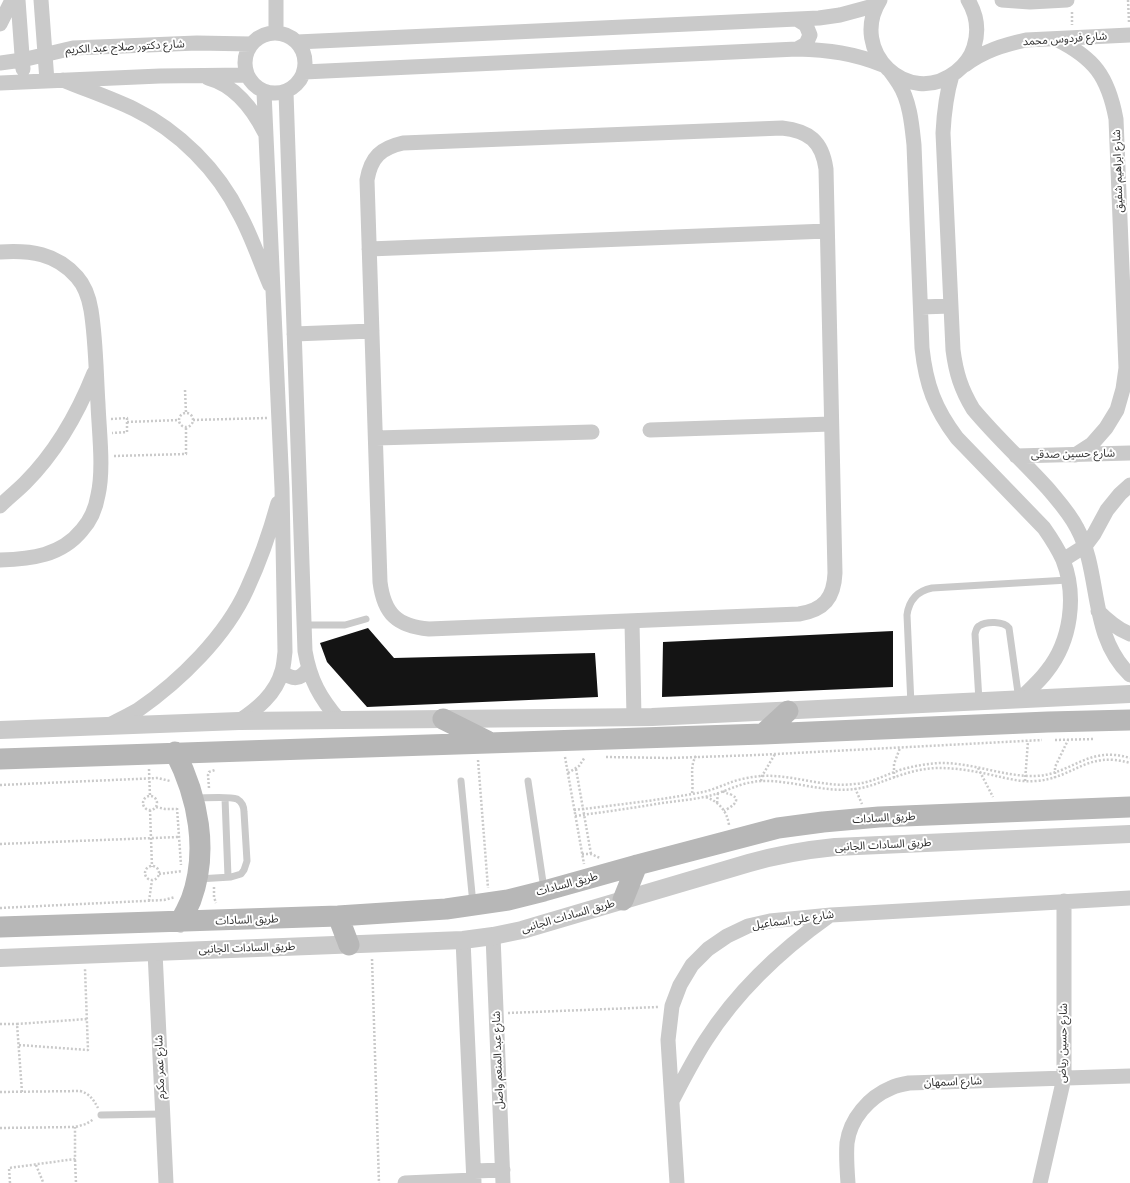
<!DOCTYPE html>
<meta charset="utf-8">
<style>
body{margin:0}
canvas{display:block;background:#fff}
</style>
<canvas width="1130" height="1183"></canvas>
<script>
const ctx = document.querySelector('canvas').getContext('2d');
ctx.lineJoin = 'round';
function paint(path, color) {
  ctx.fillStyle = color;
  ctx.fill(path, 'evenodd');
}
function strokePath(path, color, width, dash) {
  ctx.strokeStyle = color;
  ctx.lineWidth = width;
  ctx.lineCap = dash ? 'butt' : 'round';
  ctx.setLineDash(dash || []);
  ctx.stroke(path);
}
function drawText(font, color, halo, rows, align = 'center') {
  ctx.font = font + ' Mulish,"Noto Sans Arabic",sans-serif';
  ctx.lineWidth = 4;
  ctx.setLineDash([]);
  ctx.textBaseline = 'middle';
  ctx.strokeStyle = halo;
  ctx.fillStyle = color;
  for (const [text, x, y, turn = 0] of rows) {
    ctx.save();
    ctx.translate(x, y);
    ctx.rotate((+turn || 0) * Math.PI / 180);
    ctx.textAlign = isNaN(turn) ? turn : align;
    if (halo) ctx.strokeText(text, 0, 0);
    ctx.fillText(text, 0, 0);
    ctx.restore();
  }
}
paint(new Path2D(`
 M368,628L394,658L595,653L598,697L367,707L327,662L320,643Z
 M893,631V687L662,697L663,642Z`), '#141414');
strokePath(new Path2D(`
 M1128,0L1129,22
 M1072,12V25
 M185,390L186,413
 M179 420a7 7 0 1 1 14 0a7 7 0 1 1-14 0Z
 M111,419L127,418V432L112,433
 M193,420L267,418
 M127,422L179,420
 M114,456L186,454V427
 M1055,740L1094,739
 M565,757L584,864
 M606,757L670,758L757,755L1042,740
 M478,760L488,888
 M978,768L993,797
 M149,769L150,797
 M576,769L591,854
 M568,773L579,766L585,757
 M894,778V764L900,748
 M1055,778V767L1068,740
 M761,781L762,776L775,754
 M1025,781L1028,741
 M0,785L158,778L170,781
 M209,788L208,775L209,772L215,770
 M855,788L862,804
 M723,791C726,794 728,793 732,795C743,801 729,808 724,811
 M692,793C694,781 689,767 696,756
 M143 803a7 7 0 1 1 14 0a7 7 0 1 1-14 0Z
 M706,797C719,802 727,811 729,825
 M717,803L718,792
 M156,807L165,809H177
 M177,808L181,865
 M150,810L152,867
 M574,810C617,805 661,800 703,792C712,790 721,786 729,783C739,779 751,777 761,776C793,774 823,788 854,784C871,783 885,775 900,770C913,766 926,764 939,763C971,762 1004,777 1035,776C1071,775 1088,745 1130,758
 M575,816C604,812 633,808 662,803C676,801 690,800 704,797C725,793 739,782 762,781C793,780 823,793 855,789C871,787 885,780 901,775C913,771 926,768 939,768C961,768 984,773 1005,778C1015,780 1024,782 1035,781C1073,779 1087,750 1130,763
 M0,844L179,837
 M582,854H591L600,858
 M145 873a7 7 0 1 1 14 0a7 7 0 1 1-14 0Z
 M159,874L182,871
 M214,887V897L216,903
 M149,901L152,880
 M0,908L164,900L175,897
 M372,959L379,1183
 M508,1013L659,1007
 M0,1024H17
 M19,1045L88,1050L85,969
 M0,1092L80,1091C90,1094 93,1099 98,1108
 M22,1092L17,1024L87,1019
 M0,1128L75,1127L86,1124L94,1119
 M75,1160L76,1183
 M36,1165L43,1182
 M10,1183L9,1168L75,1159V1127`), '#cacaca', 2.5, [2, 2]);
strokePath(new Path2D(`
 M304,625H345L366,619
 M979,701L975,634C976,631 976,628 979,626C986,621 1004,621 1009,628L1019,700
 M911,705L907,615C909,600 917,591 932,588L1068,580
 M461,781L473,904
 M528,781L544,889
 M196,798C205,798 229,796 237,799C242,802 244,807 244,812L247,861L244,870L241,874L231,877L198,879
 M225,798L228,877
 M101,1115L162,1114`), '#cacaca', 7);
strokePath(new Path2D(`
 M18,0L23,69
 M41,0L47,81
 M880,0C848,51 908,109 956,72C965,65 971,57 974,47C979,31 977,15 968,0
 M1002,0L1030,2L1067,0
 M0,24L12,0
 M276,32V0
 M245 63a30 30 0 1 1 60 0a30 30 0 1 1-60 0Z
 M1056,39C1094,58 1108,76 1116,119L1126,368L1123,389L1117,410L1106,428L1092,444L1075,455
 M297,42L819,18L840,15L877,5
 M797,49L806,44L810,35L806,25L798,20
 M0,63L22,60L73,48L197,43L251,44
 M965,65C984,51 1003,45 1026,40L1130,35
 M890,71C893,75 896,79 899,84C910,101 912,126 914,145L922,348C926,385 935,409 957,438L1044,528C1051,538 1058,549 1063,560C1077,596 1071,641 1047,671C1039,682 1028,691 1019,700
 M304,72L797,49C829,50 853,53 883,65
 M952,75C946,95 944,113 943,133L953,350C956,373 961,389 973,409C997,438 1025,463 1050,491C1060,503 1070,514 1077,528C1102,574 1088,634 1130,675
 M208,78C234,85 253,109 265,133
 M63,80C87,90 111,98 134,109C179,131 218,170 240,215C252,237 260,262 270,285
 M0,83L160,76L247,75
 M286,92L305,651C310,680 320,698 339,720
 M782,128C809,131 822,141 826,169L835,573C834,598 824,610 799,614L429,629C397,626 384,614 380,582L367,180C371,157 381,148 403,143Z
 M369,249L827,231
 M0,252C30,250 56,253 77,277C85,286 89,298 91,310C96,341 96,373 98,404C99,431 104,469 98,495C96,507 91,520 82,530C61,556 31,559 0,560
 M921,307L951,306
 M294,334L372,331
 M650,430L831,424
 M376,438L592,432
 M1016,456L1130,453
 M0,506C8,498 17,491 25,483C56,452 78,413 94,373
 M1063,560L1085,546L1094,534L1107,510L1120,494L1130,485
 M1098,611C1108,621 1117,629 1130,634
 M632,622L634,717
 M282,672C293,680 300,680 308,669
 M239,721C257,709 276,694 282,671C284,665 284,659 285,652L282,488L264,92
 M108,726C118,720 128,716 138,710C180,681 226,636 247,589C260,561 270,532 278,503
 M493,936L503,1183
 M463,940L474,1183
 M155,952L166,1183
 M672,1101C683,1080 693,1060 706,1040C738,990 781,950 829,916
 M474,1171L503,1170
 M405,1183L474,1180
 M677,1183L668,1040L672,1006L680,985L692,965L708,949L727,936L748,926L770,921L831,915L1130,898
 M848,1183C847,1170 846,1156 847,1143C850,1119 869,1097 891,1088C897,1085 903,1084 909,1083L1130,1076
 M1040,1183L1064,1078V901`), '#cacaca', 15);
strokePath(new Path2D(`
 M0,730L239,721L652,717L1130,694
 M0,958L463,940L493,936L522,930L749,863C777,855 805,850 835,847L1130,834`), '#cacaca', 18);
strokePath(new Path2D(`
 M443,719L487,741
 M763,734L788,711
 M175,752C198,797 209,851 191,900C188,907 184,915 180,922
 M0,759L763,734L1048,722L1130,720
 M623,900L637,865
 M338,916L349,945
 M0,927L338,916L446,909L508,900L544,891L637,865L778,828L823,822L879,817L1130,807`), '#b7b7b7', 21);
drawText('11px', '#2d2d2d', '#fff', [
 ["شارع فردوس محمد",1065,39,-4],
 ["شارع دكتور صلاح عبد الكريم",125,47,-3],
 ["شارع ابراهيم شفيق",1118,171,-92],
 ["شارع حسين صدقى",1073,454,-1],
 ["طريق السادات",884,818,-3],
 ["طريق السادات الجانبى",883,845,-3],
 ["طريق السادات",567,884,-15],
 ["طريق السادات الجانبى",568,916,-16],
 ["طريق السادات",247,920,-2],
 ["شارع على اسماعيل",793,920,-8],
 ["طريق السادات الجانبى",247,948,-2],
 ["شارع حسين رياض",1063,1043,-89],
 ["شارع عبد المنعم واصل",498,1060,-92],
 ["شارع عمر مكرم",160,1067,-92],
 ["شارع اسمهان",953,1082,-2]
]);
</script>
